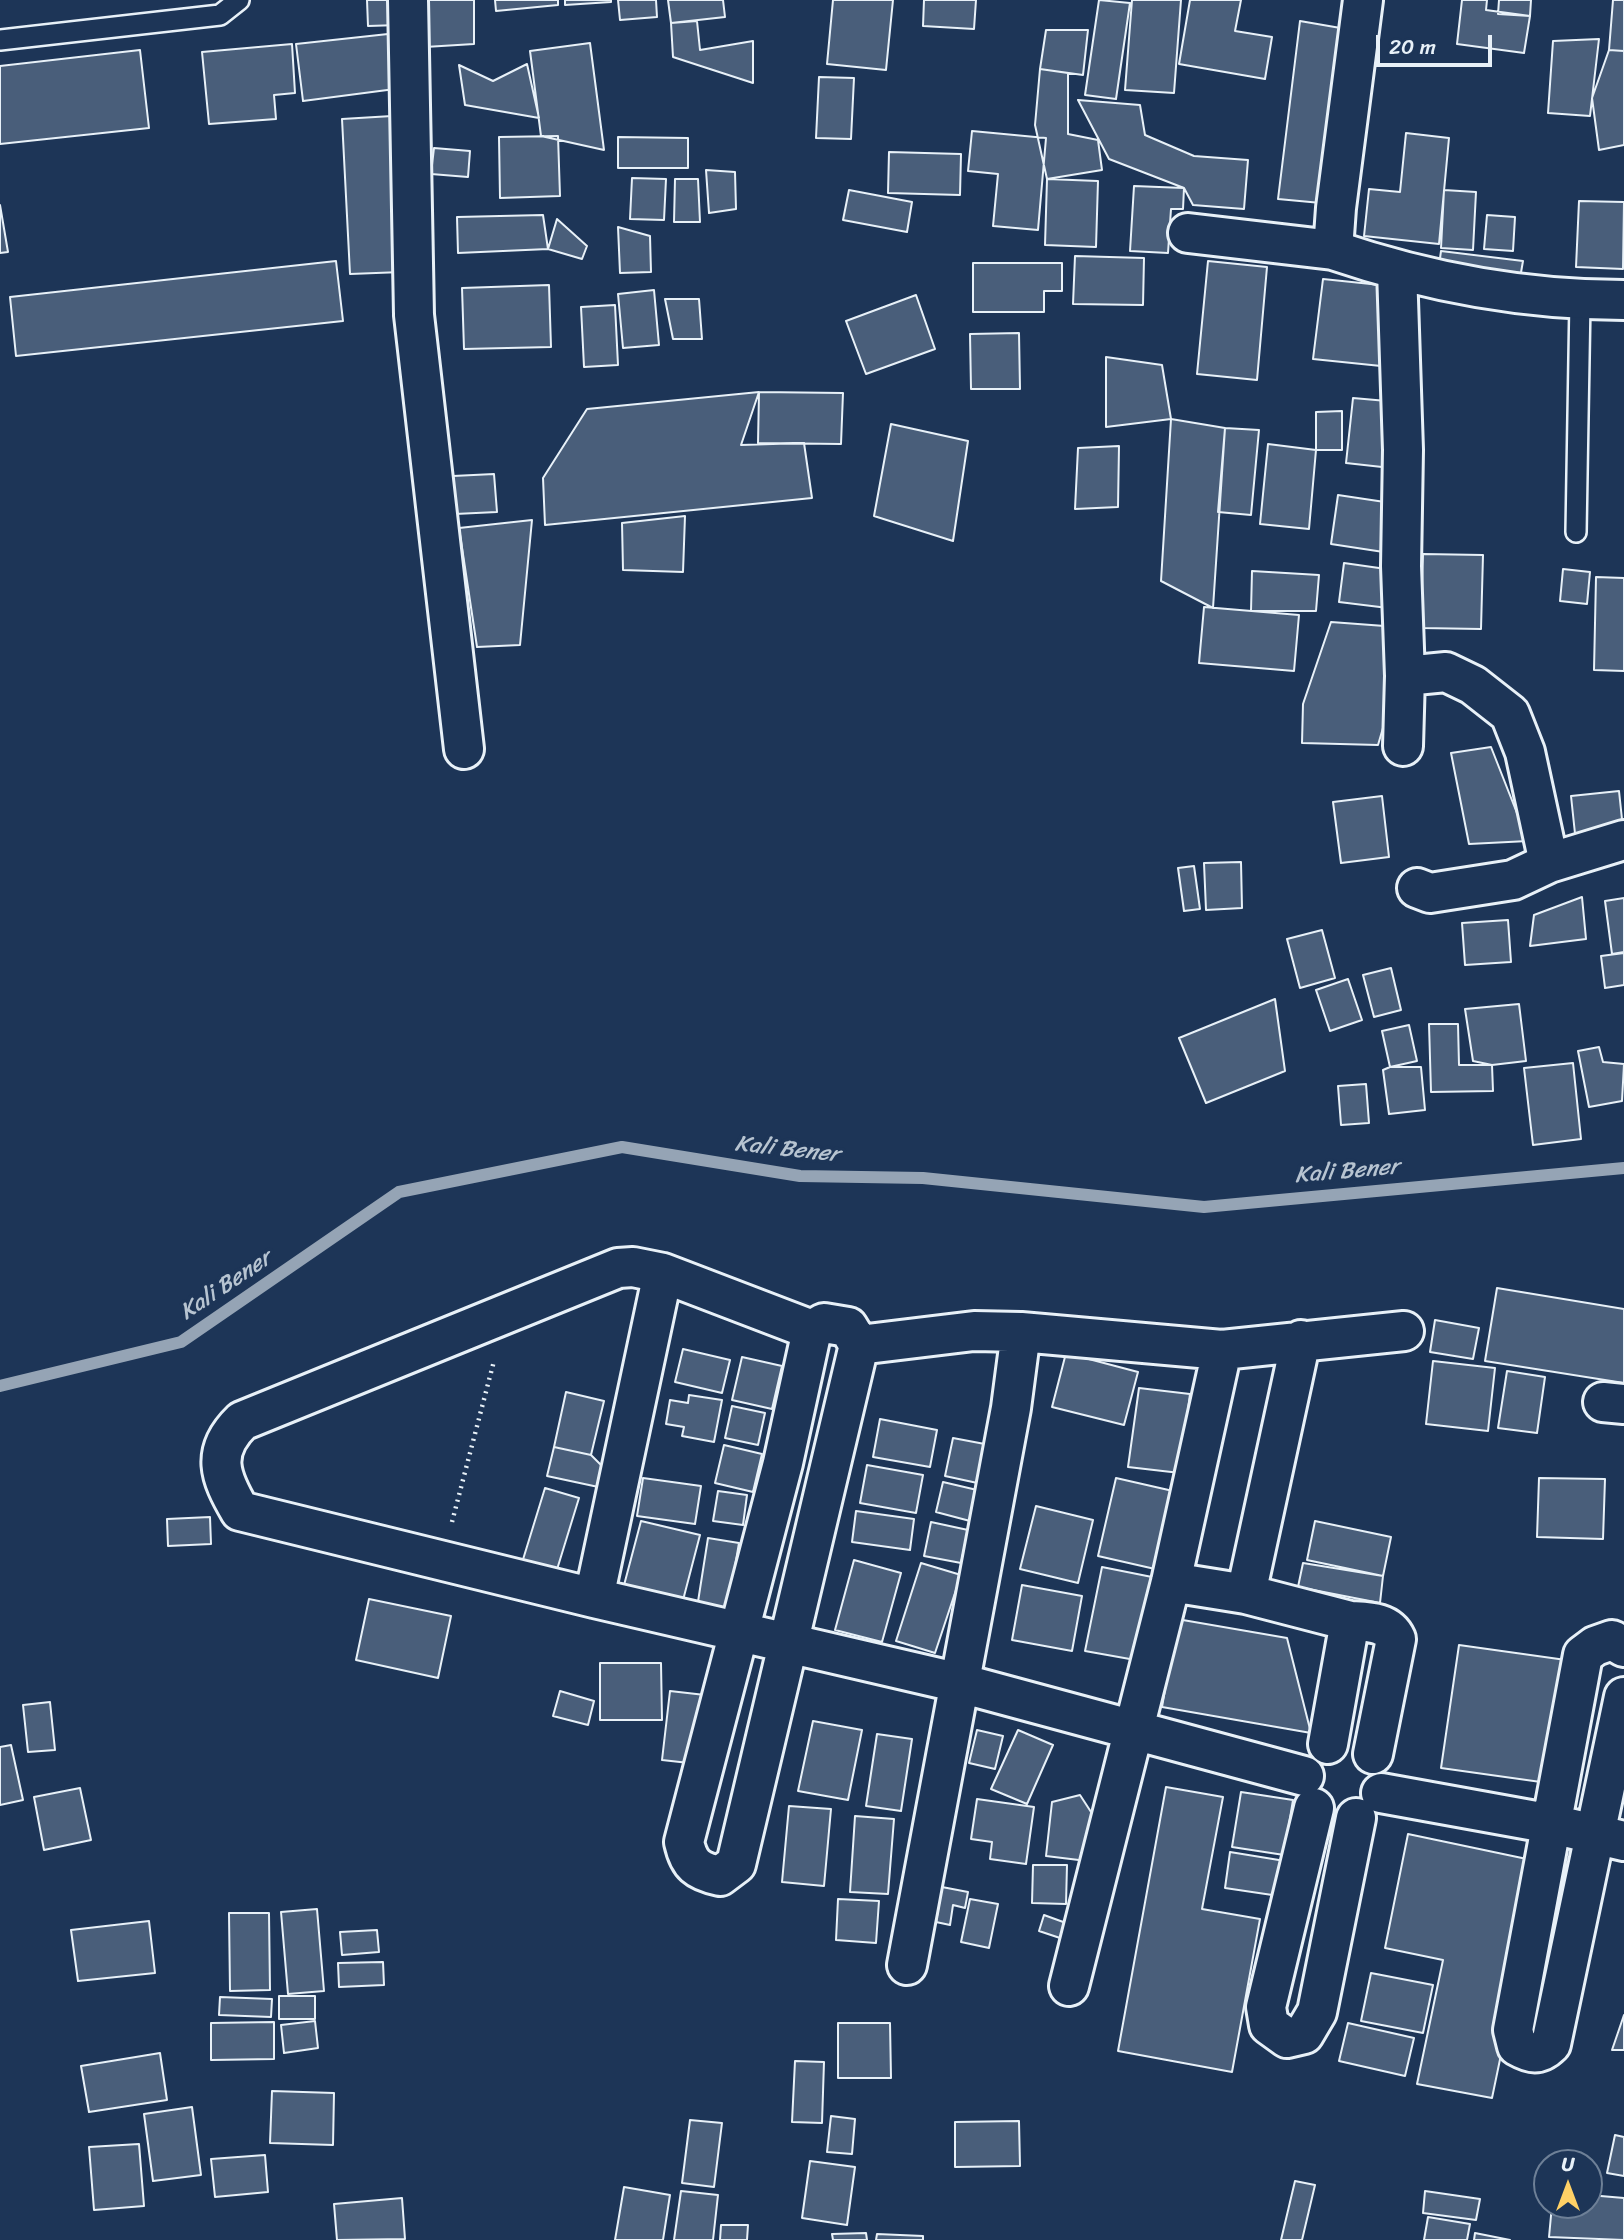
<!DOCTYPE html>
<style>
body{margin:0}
#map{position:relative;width:1624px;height:2240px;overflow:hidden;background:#1d3557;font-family:Sriracha,sans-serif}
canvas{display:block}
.north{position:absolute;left:1533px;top:2149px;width:70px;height:70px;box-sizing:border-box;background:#1d3557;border:2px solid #6e8097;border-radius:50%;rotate:0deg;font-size:19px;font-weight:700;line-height:28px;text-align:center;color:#e8f1f8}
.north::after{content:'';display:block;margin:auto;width:24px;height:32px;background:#ffd166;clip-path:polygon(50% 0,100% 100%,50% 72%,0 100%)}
.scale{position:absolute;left:1376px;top:35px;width:116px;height:32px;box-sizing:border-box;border:4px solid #e8f1f8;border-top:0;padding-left:9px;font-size:21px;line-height:24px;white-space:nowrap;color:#e8f1f8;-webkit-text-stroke:5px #1d3557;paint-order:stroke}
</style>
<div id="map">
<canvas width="1624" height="2240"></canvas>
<div class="north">U</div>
<div class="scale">20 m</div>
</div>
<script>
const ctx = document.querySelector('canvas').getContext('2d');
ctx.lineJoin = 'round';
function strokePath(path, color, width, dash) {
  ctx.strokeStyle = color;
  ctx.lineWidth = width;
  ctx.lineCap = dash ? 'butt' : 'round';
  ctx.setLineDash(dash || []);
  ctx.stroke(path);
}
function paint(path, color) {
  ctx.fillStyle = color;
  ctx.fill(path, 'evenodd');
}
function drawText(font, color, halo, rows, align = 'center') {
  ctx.font = font + ' Sriracha,sans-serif';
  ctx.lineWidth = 7;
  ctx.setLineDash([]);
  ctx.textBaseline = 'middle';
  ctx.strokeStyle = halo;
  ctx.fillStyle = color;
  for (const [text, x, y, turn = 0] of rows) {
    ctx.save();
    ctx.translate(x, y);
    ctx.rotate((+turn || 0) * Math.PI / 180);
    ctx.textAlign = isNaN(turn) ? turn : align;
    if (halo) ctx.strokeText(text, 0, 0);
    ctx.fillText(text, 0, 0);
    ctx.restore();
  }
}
strokePath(new Path2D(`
 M0,1386L181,1342L399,1192L622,1147L800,1176L923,1178L1204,1207L1624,1168`), '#95a4b5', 12);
const building = new Path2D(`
 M367,0H398L399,25L368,26Z
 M422,0H474V44L425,47Z
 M495,0H558V5L496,11Z
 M565,0H611V2L565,5Z
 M618,0H656L657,17L620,20Z
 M668,0H723L725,17L671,23Z
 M833,0H893L886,70L827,64Z
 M924,0H976L974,29L923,26Z
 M1099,0L1130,3L1116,99L1085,95Z
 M1132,0H1181L1174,93L1125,90Z
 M1190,0H1241L1235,31L1272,37L1265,79L1179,64Z
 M1462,0H1487L1486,10L1530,16L1524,53L1457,44Z
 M1499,0H1531L1530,16L1498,14Z
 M1613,0H1624V51L1609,50Z
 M697,21L700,50L753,41V83L673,57L671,23Z
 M1300,21L1352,30L1321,203L1278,199Z
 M1046,30H1088L1083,75L1040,69Z
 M388,34L395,89L303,101L296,44Z
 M1599,39L1590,116L1548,113L1553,41Z
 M590,43L604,150L541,136L530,51Z
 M292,44L295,93L274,95L276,119L209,124L202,52Z
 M140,50L149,128L0,144V66Z
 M1609,50L1624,51V145L1599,150L1592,98Z
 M527,64L539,118L465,105L459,65L493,81Z
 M1040,69L1068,73V134L1098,140L1102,170L1047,179L1035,125Z
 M819,77L854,78L851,139L816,138Z
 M1078,100L1140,105L1145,135L1194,156L1248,160L1244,209L1193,205L1184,188L1109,159Z
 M392,116L402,272L350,274L342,119Z
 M972,131L1046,138L1038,230L993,226L998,174L968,171Z
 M1406,133L1449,138L1439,244L1364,236L1369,189L1400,192Z
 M558,136L560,196L500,198L499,137Z
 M618,137L688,138V168H618Z
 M434,148L470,151L468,177L431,174Z
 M889,152L961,154L960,195L888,193Z
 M706,170L735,172L736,209L709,213Z
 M632,178L666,179L664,220L630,219Z
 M675,179H698L700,222H674Z
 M1047,179L1098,181L1096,247L1045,245Z
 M1134,186L1184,188L1183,209H1171L1168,253L1130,251Z
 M849,190L912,202L907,232L843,220Z
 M1444,190L1476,192L1473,250L1441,248Z
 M1579,201L1624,202L1623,269L1576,267Z
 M0,205L8,252L0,253Z
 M543,215L548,249L458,253L457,217Z
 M1487,215L1515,217L1513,251L1484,249Z
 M557,219L587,246L582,259L548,249Z
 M618,227L650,236L651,272L620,273Z
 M1441,251L1523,261L1519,284L1438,273Z
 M1075,256L1144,258L1143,305L1073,304Z
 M336,261L343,321L16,356L10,297Z
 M1208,261L1267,267L1257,380L1197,374Z
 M973,263H1062V291H1044V312H973Z
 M1323,279L1390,286L1381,366L1313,359Z
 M549,285L551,347L464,349L462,288Z
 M654,290L659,345L623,348L618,294Z
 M916,295L935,349L866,374L846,321Z
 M665,299H699L702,339H673Z
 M615,305L618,365L584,367L581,307Z
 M1019,333L1020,389H971L970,334Z
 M1106,357L1162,365L1171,419L1106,427Z
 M759,392L843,393L841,444L758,443Z
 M759,392L741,445L804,443L812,498L545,525L543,478L587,409Z
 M1353,398L1398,402L1391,468L1346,463Z
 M1342,411V450H1316V412Z
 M1171,419L1225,428L1213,608L1161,581Z
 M891,424L968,441L953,541L874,516Z
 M1225,428L1259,430L1251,515L1218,512Z
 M1268,444L1316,450L1309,529L1260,524Z
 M1119,446L1118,507L1075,509L1078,448Z
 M494,474L497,512L455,514L453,476Z
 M1338,495L1398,504L1390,553L1331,544Z
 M685,516L683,572L623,570L622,523Z
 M532,520L520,645L477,647L459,528Z
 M1423,554L1483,555L1481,629L1421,628Z
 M1344,563L1393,570L1388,608L1339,602Z
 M1563,569L1590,572L1587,604L1560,601Z
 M1252,571L1319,575L1316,611H1251Z
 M1596,577L1624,578V671L1594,670Z
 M1204,607L1299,615L1294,671L1199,663Z
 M1331,622L1398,627L1393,694L1378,745L1302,743L1303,704Z
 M1491,747L1528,841L1469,844L1451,753Z
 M1619,791L1624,838L1576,843L1571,796Z
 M1382,796L1389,857L1341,863L1333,802Z
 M1241,862L1242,908L1206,910L1204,863Z
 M1194,866L1200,909L1184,911L1178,868Z
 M1582,897L1586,939L1530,946L1534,915Z
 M1624,898V952L1612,954L1605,901Z
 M1508,920L1511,962L1465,965L1462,923Z
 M1322,930L1335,978L1300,988L1287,939Z
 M1624,953V985L1605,988L1601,956Z
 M1391,968L1401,1010L1374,1017L1363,975Z
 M1348,979L1362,1020L1330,1031L1316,990Z
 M1275,999L1285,1071L1206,1103L1179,1038Z
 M1519,1004L1526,1061L1492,1065L1473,1061L1465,1009Z
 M1429,1024H1458L1459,1065H1492L1493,1091L1431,1092Z
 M1409,1025L1417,1061L1390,1067L1382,1031Z
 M1599,1047L1603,1062L1624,1064L1622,1101L1589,1107L1578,1051Z
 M1573,1063L1581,1139L1533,1145L1524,1068Z
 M1390,1067H1421L1425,1110L1389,1114L1383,1070Z
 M1366,1084L1369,1123L1341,1125L1338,1086Z
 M1497,1288L1624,1309V1383L1485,1361Z
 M1435,1320L1479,1328L1473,1359L1430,1352Z
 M683,1349L730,1360L722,1393L675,1382Z
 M1066,1353L1138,1372L1124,1425L1052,1407Z
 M742,1357L782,1366L772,1409L732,1400Z
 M1433,1361L1495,1368L1488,1431L1426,1424Z
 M1507,1371L1545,1377L1537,1433L1498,1428Z
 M1139,1388L1190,1394L1180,1473L1128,1467Z
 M566,1392L604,1401L591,1455L554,1447Z
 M689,1395L722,1400L714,1442L682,1436L684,1427L666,1424L670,1400L688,1403Z
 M732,1406L765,1413L758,1445L725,1438Z
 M880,1419L937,1430L930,1467L873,1457Z
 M953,1438L990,1445L982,1484L945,1476Z
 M724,1445L762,1454L753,1492L715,1483Z
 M554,1447L591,1455L607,1471L603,1488L547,1476Z
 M867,1465L923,1475L916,1513L860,1503Z
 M643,1478L701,1486L695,1524L637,1516Z
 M1116,1478L1173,1491L1155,1569L1098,1556Z
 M1539,1478L1605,1479L1603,1539L1537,1537Z
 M943,1482L977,1490L970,1521L936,1512Z
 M545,1488L579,1498L555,1576L521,1566Z
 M718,1491L747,1495L743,1525L713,1521Z
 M1036,1506L1093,1520L1078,1583L1020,1569Z
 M856,1511L914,1519L910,1550L852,1542Z
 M210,1517L211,1544L168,1546L167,1519Z
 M641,1521L700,1535L682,1604L623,1589Z
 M1315,1521L1391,1537L1383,1576L1307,1560Z
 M931,1522L968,1530L961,1563L924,1556Z
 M708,1538L739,1543L727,1614L697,1608Z
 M854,1560L901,1573L882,1642L835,1630Z
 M921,1563L961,1575L935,1653L896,1641Z
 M1303,1563L1383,1576L1380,1603L1298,1587Z
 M1102,1567L1157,1578L1141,1661L1085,1651Z
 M1022,1585L1082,1596L1072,1651L1012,1640Z
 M369,1599L451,1616L438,1678L356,1660Z
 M1177,1619L1287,1638L1311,1733L1162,1707Z
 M1459,1645L1573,1661L1555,1784L1441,1768Z
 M600,1663H661L662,1720H600Z
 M560,1691L594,1701L588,1725L553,1716Z
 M670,1691L705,1695L698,1764L662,1760Z
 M50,1702L55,1750L28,1752L23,1705Z
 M813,1721L862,1730L848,1800L798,1791Z
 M977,1730L1003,1736L995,1769L969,1763Z
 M1018,1730L1053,1745L1027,1804L991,1789Z
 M877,1734L912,1739L901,1811L866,1806Z
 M11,1745L23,1800L0,1805V1747Z
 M1166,1787L1223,1797L1202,1909L1260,1919L1232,2072L1118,2051Z
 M80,1788L91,1840L44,1850L34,1797Z
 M1241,1792L1293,1800L1284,1855L1232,1847Z
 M1080,1795L1093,1815L1087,1861L1046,1856L1052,1802Z
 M977,1799L1034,1807L1026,1864L990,1859L992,1842L971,1839Z
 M789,1806L831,1809L824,1886L782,1882Z
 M855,1816L894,1819L888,1894L850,1892Z
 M1408,1834L1541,1862L1492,2098L1417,2084L1443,1960L1385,1948Z
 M1230,1852L1285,1861L1279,1896L1225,1888Z
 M1033,1865H1067L1066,1904L1032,1903Z
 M942,1887L968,1892L965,1908L953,1905L950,1925L936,1922Z
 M838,1899L879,1901L876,1943L836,1940Z
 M970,1899L998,1904L989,1948L961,1942Z
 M317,1909L324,1991L288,1994L281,1912Z
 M229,1913H269L270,1990L230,1991Z
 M1044,1915L1066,1923V1940L1039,1931Z
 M149,1921L155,1973L78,1981L71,1930Z
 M377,1930L379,1952L342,1955L340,1932Z
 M383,1962L384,1985L339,1987L338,1963Z
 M1371,1973L1433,1985L1423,2033L1361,2021Z
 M279,1996H315V2019H279Z
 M220,1997L272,1999L271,2017L219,2015Z
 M1624,2015V2050H1612Z
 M315,2021L318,2048L284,2053L281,2025Z
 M274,2022V2059L211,2060V2023Z
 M838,2023H890L891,2078H838Z
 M1348,2023L1414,2038L1405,2076L1339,2061Z
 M160,2053L167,2100L89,2112L81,2066Z
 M795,2061L824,2062L822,2123L792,2122Z
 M272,2091L334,2093L333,2145L270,2143Z
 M192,2107L201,2175L153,2181L144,2114Z
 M831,2116L855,2119L852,2154L827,2152Z
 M690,2120L722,2123L714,2187L682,2183Z
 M1019,2121L1020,2166L955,2167V2122Z
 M1615,2135L1624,2137V2176L1607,2173Z
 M139,2144L144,2206L94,2210L89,2147Z
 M265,2155L268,2192L215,2197L211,2159Z
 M810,2161L855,2167L847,2225L802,2218Z
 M1295,2181L1315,2185L1302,2240H1281Z
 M624,2187L670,2195L663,2240H615Z
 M681,2191L718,2195L713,2240H674Z
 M1425,2191L1480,2199L1476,2220L1423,2213Z
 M1589,2195L1624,2198V2240L1549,2237L1552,2205H1589Z
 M402,2198L405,2239L337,2240L334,2204Z
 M1428,2217L1470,2224L1467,2240H1424Z
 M721,2225H748L747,2240H720Z
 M866,2233L867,2240H833L832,2234Z
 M1475,2233L1510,2240H1474Z
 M877,2234L923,2236V2240H876Z`);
paint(building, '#495e7a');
strokePath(building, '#e8f1f8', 2);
const service = new Path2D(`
 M0,40L220,15L239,0
 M1576,532L1580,300`);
const minor = new Path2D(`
 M408,0L414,315L464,749
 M1363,0L1336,208L1333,250C1427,282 1525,300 1624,300
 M1188,233L1333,250
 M1397,270L1403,450L1401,566L1405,676L1403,746
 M1405,676L1446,672L1473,685L1510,714L1525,752L1549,863
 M1417,888L1430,893L1513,880L1549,863L1624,840
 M663,1273L812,1330L824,1323L848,1327L859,1345L736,1864L720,1876C697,1871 689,1865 684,1842L783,1463L812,1330
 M859,1345L974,1331L1021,1332L1222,1350L1404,1331
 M1603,1402L1624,1404
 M1171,1582L1246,1594L1350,1621
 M1246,1594L1301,1340
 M594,1598L663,1273L633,1267L618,1268L242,1421C210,1452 220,1477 240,1511L594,1598L960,1683L1304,1776
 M1624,1647L1612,1640L1595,1646L1583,1655L1513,2030L1517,2046C1531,2054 1539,2056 1551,2044L1624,1697
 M1328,1744L1350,1621C1367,1622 1388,1621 1396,1639L1373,1754
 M1381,1793L1552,1824L1624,1841
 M1314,1808L1266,2007L1269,2025L1287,2038L1304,2034L1317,2012L1356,1818
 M907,1965L1011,1408L1021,1332
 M1069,1986L1171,1582L1222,1350`);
strokePath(service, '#e8f1f8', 24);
strokePath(minor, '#e8f1f8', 44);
strokePath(new Path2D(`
 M452,1522L494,1361`), '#e8f1f8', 4.5, [2, 5]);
strokePath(service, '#1d3557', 19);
strokePath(minor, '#1d3557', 38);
drawText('italic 23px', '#b7c4d1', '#1d3557', [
 ["Kali Bener",787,1150,6],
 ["Kali Bener",1347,1172,-5],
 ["Kali Bener",226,1286,-34]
]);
</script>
